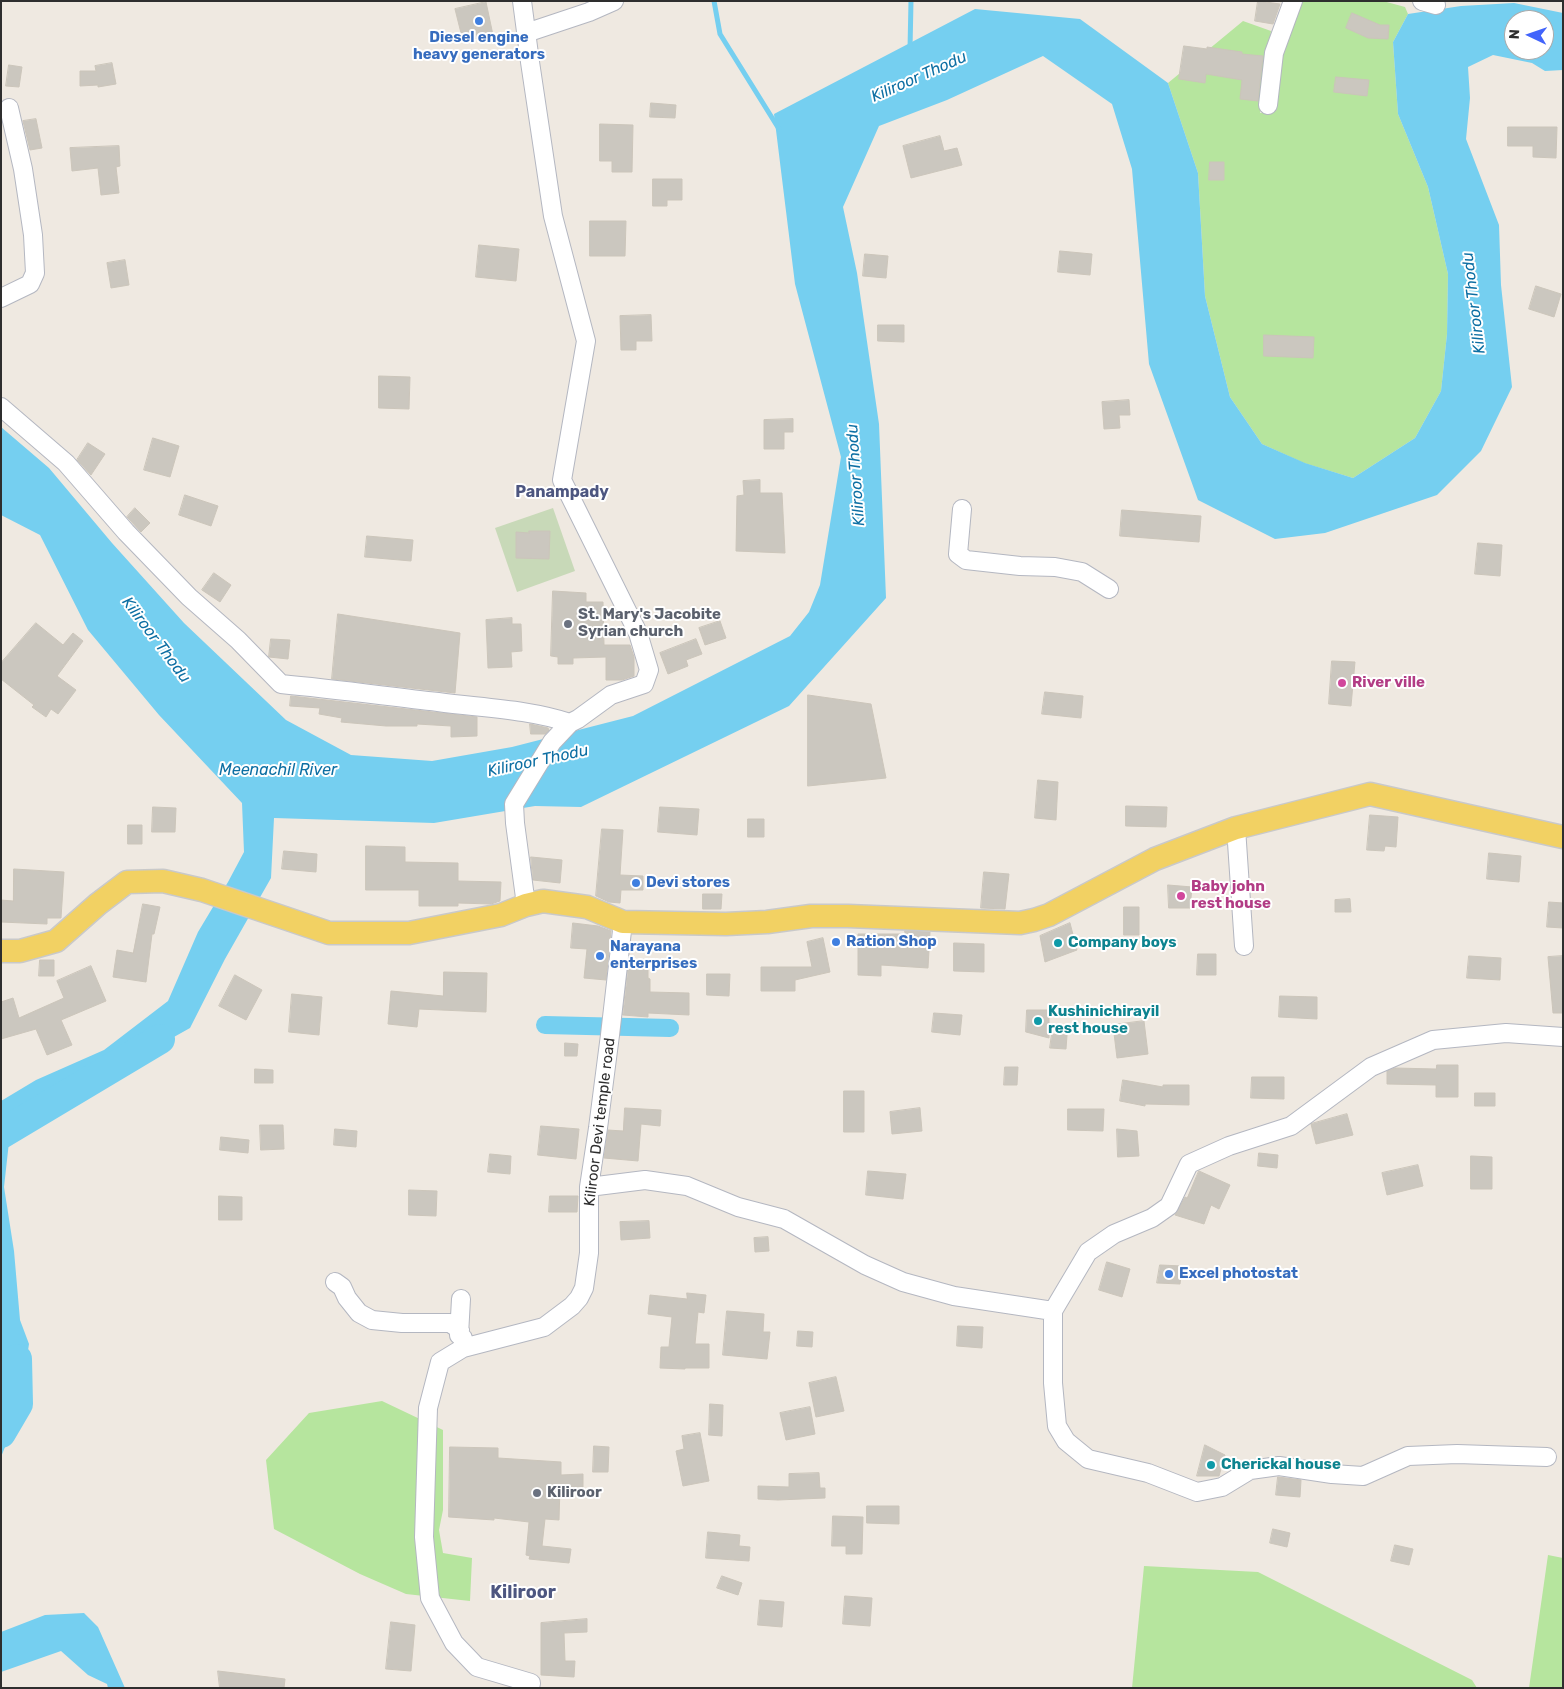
<!DOCTYPE html>
<style>
body{margin:0}
#map{position:relative;width:1564px;height:1689px;overflow:hidden;background:#efe9e1;font-family:Rubik,sans-serif}
canvas{display:block}
.frame{position:absolute;inset:0;border:2px solid #2e2e2e;pointer-events:none}
.north{position:absolute;left:1504px;top:10px;width:50px;height:50px;box-sizing:border-box;background:#fff;border:1px solid #ababab;border-radius:50%;rotate:273deg;font-size:14px;font-weight:700;line-height:20px;text-align:center;color:#2e2e2e}
.north::after{content:'';display:block;margin:auto;width:18px;height:22px;background:#4264fb;clip-path:polygon(50% 0,100% 100%,50% 72%,0 100%)}
</style>
<div id="map">
<canvas width="1564" height="1689"></canvas>
<div class="frame"></div>
<div class="north">N</div>
</div>
<script>
const ctx = document.querySelector('canvas').getContext('2d');
ctx.lineJoin = 'round';
function paint(path, color) {
  ctx.fillStyle = color;
  ctx.fill(path, 'evenodd');
}
function strokePath(path, color, width, dash) {
  ctx.strokeStyle = color;
  ctx.lineWidth = width;
  ctx.lineCap = dash ? 'butt' : 'round';
  ctx.setLineDash(dash || []);
  ctx.stroke(path);
}
function drawText(font, color, halo, rows, align = 'center') {
  ctx.font = font + ' Rubik,sans-serif';
  ctx.lineWidth = 4;
  ctx.setLineDash([]);
  ctx.textBaseline = 'middle';
  ctx.strokeStyle = halo;
  ctx.fillStyle = color;
  for (const [text, x, y, turn = 0] of rows) {
    ctx.save();
    ctx.translate(x, y);
    ctx.rotate((+turn || 0) * Math.PI / 180);
    ctx.textAlign = isNaN(turn) ? turn : align;
    if (halo) ctx.strokeText(text, 0, 0);
    ctx.fillText(text, 0, 0);
    ctx.restore();
  }
}
paint(new Path2D(`
 M1300,1H1383L1405,7L1408,14L1393,42L1398,114L1428,187L1448,274L1447,334L1441,391L1415,438L1353,478L1304,463L1262,444L1230,397L1205,296L1198,173L1168,83L1243,21L1271,31L1260,113L1277,110L1279,54Z
 M382,1401L443,1430V1510L439,1530L443,1553L472,1558L470,1601L406,1594L360,1574L274,1529L266,1460L309,1413Z
 M1548,1555L1563,1558V1688H1529Z
 M1144,1566L1258,1572L1472,1680L1477,1688H1132Z`), '#b6e59e');
paint(new Path2D(`
 M553,508L575,571L517,592L495,528Z`), '#c8d9b8');
paint(new Path2D(`
 M1514,3L1563,13V70L1545,71L1532,63L1493,55L1468,67L1470,98L1466,139L1499,225L1501,285L1512,387L1481,451L1437,495L1325,533L1275,539L1198,500L1149,364L1132,169L1112,104L1043,56L947,100L879,126L843,207L857,273L879,424L886,598L789,706L581,807L535,806L434,823L274,818L271,878L225,959L190,1028L165,1042L95,1073L24,1112L9,1142L4,1187L14,1251L20,1320L29,1344L25,1370L9,1437L1,1457V1101L36,1080L104,1050L168,1001L198,932L228,882L244,852L242,803L159,715L88,630L40,535L1,515V427L49,468L112,543L184,623L286,720L351,755L432,761L512,747L633,716L790,636L809,612L820,585L841,457L795,284L774,114L975,9L1080,19L1168,83L1198,173L1205,296L1230,397L1262,444L1305,463L1353,478L1415,438L1441,391L1447,334L1448,274L1428,187L1398,114L1393,42L1408,14L1461,6ZM1514,20H1544V50H1514Z
 M84,1613L98,1627L125,1688H108L107,1684L88,1675L61,1651L1,1672V1632L45,1615Z`), '#75cff0');
strokePath(new Path2D(`
 M714,1L720,34L779,129
 M910,49L911,1`), '#75cff0', 5);
strokePath(new Path2D(`
 M545,1025L670,1028`), '#75cff0', 18);
strokePath(new Path2D(`
 M1,1134L160,1039
 M1,1433L18,1404L17,1359`), '#75cff0', 30);
const building = new Path2D(`
 M1258,1L1280,4L1273,24L1255,21Z
 M486,2L493,35L463,41L455,9Z
 M1352,13L1380,25H1389L1388,39L1368,38L1346,28Z
 M1184,46L1207,49V47L1242,52V54L1263,56L1258,101L1240,99L1242,80L1206,74L1205,83L1179,79Z
 M112,63L116,84L98,87V85L80,86V71H96L95,66Z
 M9,65L22,67L19,87L6,86Z
 M1336,77L1369,80L1367,96L1334,92Z
 M651,103L676,105L675,118L650,117Z
 M36,119L42,148L30,150L23,121Z
 M600,124L633,125L632,172H612V161H600Z
 M1508,127H1557L1556,158L1533,157V146H1508Z
 M940,136L944,151L957,148L962,165L911,178L903,146Z
 M119,146L120,166L116,167L119,193L101,195L98,168L72,171L70,148Z
 M1210,162H1224V180H1209Z
 M653,179H682V200H667V206H653Z
 M590,221H626L625,256H590Z
 M479,245L519,249L516,281L476,277Z
 M1060,251L1092,254L1090,275L1058,272Z
 M865,254L888,256L886,278L863,276Z
 M125,260L129,285L111,288L107,263Z
 M1536,286L1561,294L1554,317L1529,309Z
 M651,315L652,341H636V350H621L620,316Z
 M878,325H904V342L878,341Z
 M1264,335L1314,337L1313,358L1264,356Z
 M379,376L410,377L409,409L379,408Z
 M1129,400L1130,415H1119L1120,428L1104,429L1102,402Z
 M793,419V432H784V449H764V420Z
 M153,438L179,446L170,477L144,470Z
 M88,443L105,454L91,475L77,460Z
 M760,480V493H782L785,553L736,551L737,496L744,495L743,481Z
 M185,495L218,506L211,526L179,515Z
 M135,508L150,523L141,532L127,517Z
 M1122,510L1201,516L1199,542L1120,536Z
 M529,531H550L549,559L516,558V532L529,533Z
 M367,536L413,540L411,561L365,557Z
 M1478,543L1502,545L1500,576L1475,574Z
 M214,573L231,585L220,602L202,590Z
 M553,591L586,593V602H603L604,645H630L634,657V676L622,680H606V657L573,658V664H558V657L551,656Z
 M338,614L460,633L455,693L332,679Z
 M512,618V624H521L522,651L511,652L512,667L488,668L486,620Z
 M720,621L726,638L705,645L699,628Z
 M36,623L63,645L73,633L83,641L57,676L76,690L58,714L51,709L46,717L32,707L34,705L1,679V663Z
 M271,639L290,640L288,659L269,657Z
 M696,639L702,654L686,660L688,666L668,674L660,653Z
 M1332,661L1355,662L1351,706L1329,704Z
 M1045,692L1083,696L1081,718L1042,714Z
 M808,695L871,704L886,778L808,786Z
 M291,696L477,717V736L451,737V726L417,724V726H386L341,722L342,718L319,714L320,708L290,706Z
 M530,724L548,728L549,730L545,734H531Z
 M1038,780L1058,782L1056,820L1035,818Z
 M1126,806L1167,807L1166,827L1126,826Z
 M153,807L176,808L175,832H152Z
 M660,807L699,809L697,835L658,832Z
 M1370,815L1398,817L1396,847L1385,846L1384,851L1367,850Z
 M748,819H764V837H748Z
 M128,825H142V844H128Z
 M602,829L623,830L620,875L643,876V890H621L620,903L609,902L596,896Z
 M366,846L405,847V862L458,863V881L501,882L500,901L491,904L458,903V906H419V890H366Z
 M284,851L317,854L316,872L282,869Z
 M1489,853L1521,856L1519,882L1487,879Z
 M531,857L562,860L560,883L533,880Z
 M14,869L64,872L61,918H47V924L1,922V900L13,901Z
 M984,872L1009,874L1005,909L981,908Z
 M1168,885L1192,887L1190,908H1169Z
 M703,894H722L721,909H703Z
 M1350,899L1351,912H1335V900Z
 M1549,902L1563,903V928L1547,927Z
 M143,904L160,907L154,934H152L146,982L113,977L117,950L133,953Z
 M1124,907H1139V935H1124Z
 M573,923L598,926L611,931L606,980L584,978L587,949L571,948Z
 M1070,923L1077,950L1045,962L1040,936Z
 M905,931L930,932L928,968L881,965V976L858,975V934H905Z
 M823,938L830,972L795,980V991H761V967H812L807,942Z
 M954,943L984,944V972L954,971Z
 M1198,954H1216V975H1197Z
 M1469,956L1501,958L1500,980L1467,978Z
 M1563,956V1013H1553L1548,957Z
 M40,960H54V976H39Z
 M629,960L648,961V978L650,979V992L689,993V1015L648,1013V1017L623,1015Z
 M91,966L106,1001L61,1020L72,1045L47,1055L36,1029L1,1039V1002L13,998L19,1018L64,998L57,981Z
 M444,972L487,973L486,1012L419,1009L417,1027L388,1024L391,991L443,996Z
 M707,974H730L729,996L707,995Z
 M235,975L262,990L246,1020L219,1006Z
 M292,994L322,997L319,1035L289,1032Z
 M1280,996L1317,997V1019L1279,1017Z
 M1027,1010H1049V1038L1026,1032Z
 M934,1013L962,1015L960,1035L932,1032Z
 M1144,1021L1148,1054L1117,1058L1113,1025Z
 M1052,1034L1067,1035L1066,1049L1050,1048Z
 M565,1043L578,1044L577,1056H565Z
 M1437,1065H1458V1097H1436V1085L1387,1084V1071L1395,1068L1436,1069Z
 M1005,1067H1018L1017,1085H1004Z
 M255,1069L273,1070V1083H255Z
 M1252,1077H1284V1099L1251,1098Z
 M1123,1080L1163,1087V1085H1189V1105L1145,1104V1106L1120,1101Z
 M844,1091H864V1132H844Z
 M1475,1093H1495V1106H1475Z
 M625,1108L661,1110L660,1126L641,1124L638,1161L604,1158L608,1130L623,1131Z
 M920,1108L922,1131L892,1134L890,1112Z
 M1068,1109H1104L1103,1131L1068,1130Z
 M1347,1114L1353,1135L1316,1144L1311,1124Z
 M260,1125H283L284,1149L261,1150Z
 M541,1126L579,1129L576,1159L538,1155Z
 M335,1129L357,1131L356,1147L334,1145Z
 M1117,1129L1137,1131L1139,1156L1118,1157Z
 M221,1137L249,1140L248,1153L220,1150Z
 M1259,1153L1278,1155L1277,1168L1258,1166Z
 M490,1154L511,1156L510,1174L488,1172Z
 M1471,1156L1492,1157V1189H1471Z
 M1418,1165L1423,1186L1387,1195L1382,1173Z
 M868,1171L906,1174L903,1199L866,1195Z
 M1199,1171L1230,1185L1219,1209L1211,1205L1204,1224L1175,1215L1185,1197L1187,1198Z
 M409,1190L437,1191L436,1216L409,1215Z
 M219,1196L242,1197V1220H219Z
 M550,1196H578L577,1212H549Z
 M649,1221L650,1238L621,1240L620,1222Z
 M768,1237L769,1251L755,1252L754,1238Z
 M1107,1262L1130,1269L1122,1297L1099,1290Z
 M1160,1265L1182,1266L1180,1284L1157,1283Z
 M687,1293L706,1295L704,1313L698,1312L695,1344H709V1368H685V1369L660,1368L661,1347H669L672,1317L648,1314L650,1295L687,1299Z
 M727,1311L764,1314L763,1332H770L767,1359L723,1355Z
 M958,1326L983,1327L982,1348L957,1346Z
 M798,1331L813,1332L812,1347L797,1346Z
 M836,1377L844,1411L816,1417L809,1383Z
 M710,1404L723,1405L722,1436L709,1435Z
 M810,1407L815,1434L786,1440L780,1413Z
 M700,1433L709,1481L683,1486L676,1451L684,1449L682,1436Z
 M1205,1445L1225,1455L1219,1476H1197Z
 M594,1446L609,1447L608,1472H593Z
 M450,1447L498,1448V1458L561,1462V1475L583,1474V1487H560L559,1520L545,1519L542,1546L571,1549L569,1563L529,1559L530,1556L526,1555L529,1522L494,1518V1520L449,1517Z
 M819,1473L820,1488H825V1498L778,1500L758,1499V1486L789,1487V1474Z
 M1278,1477L1301,1480L1300,1497L1276,1495Z
 M867,1506H899V1524L867,1523Z
 M833,1516L863,1517L862,1554H846V1546H832Z
 M1273,1529L1290,1533L1287,1547L1270,1543Z
 M708,1532L740,1535L739,1546L750,1547L749,1561L706,1558Z
 M1395,1545L1413,1549L1409,1565L1391,1561Z
 M722,1576L742,1583L738,1595L717,1588Z
 M845,1596L872,1598L870,1626L843,1624Z
 M760,1600L784,1602L782,1627L758,1625Z
 M587,1619V1632L564,1633L565,1661H575L574,1677L541,1675V1623Z
 M391,1622L415,1625L411,1671L386,1669Z
 M218,1671L285,1679L284,1688H220Z`);
paint(building, '#cbc7bf');
strokePath(building, '#cbc5ba', 1);
const minor = new Path2D(`
 M522,1L530,62L553,216L586,341L562,480L638,633L649,670L644,684L611,695L578,719L570,723L552,742L514,804L515,823L526,905
 M1422,1L1436,5
 M526,33L589,12L614,1
 M1268,105L1274,53L1293,1
 M1,298L30,284L35,273L33,235L23,169L9,108
 M1,407L66,463L126,532L189,597L238,640L281,684C334,689 385,696 438,702C482,708 528,709 570,723
 M962,509L958,554L966,560L1020,566L1055,567L1082,572L1109,589
 M1236,828L1244,946
 M589,1187L645,1180L687,1186L738,1207L784,1219L865,1265L903,1282L954,1296L1053,1311L1088,1252L1114,1234L1152,1218L1169,1206L1189,1164L1229,1146L1291,1126L1371,1067L1433,1040L1506,1033L1563,1037
 M335,1282L342,1287L347,1298L359,1313L372,1320L402,1323H450L460,1330
 M461,1299L459,1335L463,1338
 M1053,1311V1383L1057,1426L1066,1441L1088,1459L1148,1473L1197,1492L1222,1487L1250,1470L1279,1466L1332,1474L1363,1476L1408,1456L1457,1454L1547,1457
 M530,1688L531,1683L477,1667L454,1643L430,1598L424,1537L428,1408L440,1362L463,1348L544,1327L572,1306L579,1298L584,1288L589,1253V1187L598,1128L610,1035L623,922`);
const major = new Path2D(`
 M1,951H20L56,941L98,904L127,882L163,881L202,890L329,933H409L501,915L526,905L543,901L587,907L623,922L726,924L767,922L811,916H848L1020,923L1034,920L1049,915L1155,859L1236,828L1370,794L1563,837`);
strokePath(minor, '#b4b7c1', 20);
strokePath(major, '#c9c9c9', 25);
strokePath(minor, '#fff', 18);
strokePath(major, '#f2d163', 22);
for (const [x, y, r, color] of [
 [479,21,5,"#3f7fe0"],
 [568,624,5,"#6b7280"],
 [1342,683,5,"#d1479c"],
 [636,883,5,"#3f7fe0"],
 [1181,896,5,"#d1479c"],
 [836,942,5,"#3f7fe0"],
 [1058,943,5,"#0f9aa8"],
 [600,956,5,"#3f7fe0"],
 [1038,1021,5,"#0f9aa8"],
 [1169,1274,5,"#3f7fe0"],
 [1211,1465,5,"#0f9aa8"],
 [537,1493,5,"#6b7280"]
]) {
  const dot = new Path2D();
  dot.arc(x, y, r, 0, 2 * Math.PI);
  ctx.fillStyle = color;
  ctx.fill(dot);
  strokePath(dot, '#fff', 2);
}
drawText('bold 15px', '#366cbe', '#fff', [
 ["Diesel engine",479,38,"center"],
 ["heavy generators",479,55,"center"],
 ["Devi stores",646,883],
 ["Ration Shop",846,942],
 ["Narayana",610,947],
 ["enterprises",610,964],
 ["Excel photostat",1179,1274]
], 'left');
drawText('bold 15px', '#5b616d', '#fff', [
 ["St. Mary's Jacobite",578,615],
 ["Syrian church",578,632],
 ["Kiliroor",547,1493]
], 'left');
drawText('bold 15px', '#b23c85', '#fff', [
 ["River ville",1352,683],
 ["Baby john",1191,887],
 ["rest house",1191,904]
], 'left');
drawText('bold 15px', '#0d838f', '#fff', [
 ["Company boys",1068,943],
 ["Kushinichirayil",1048,1012],
 ["rest house",1048,1029],
 ["Cherickal house",1221,1465]
], 'left');
drawText('15px', '#2e2e2e', '#fff', [
 ["Kiliroor Devi temple road",600,1122,-83]
]);
drawText('italic 16px', '#0d6fa3', '#fff', [
 ["Kiliroor Thodu",919,77,-24],
 ["Kiliroor Thodu",1474,303,-97],
 ["Kiliroor Thodu",856,475,-94],
 ["Kiliroor Thodu",156,640,53],
 ["Kiliroor Thodu",538,761,-12],
 ["Meenachil River",278,770]
]);
drawText('bold 16px', '#4d5680', '#fff', [
 ["Panampady",562,492]
]);
drawText('bold 18px', '#4d5680', '#fff', [
 ["Kiliroor",523,1593]
]);
</script>
